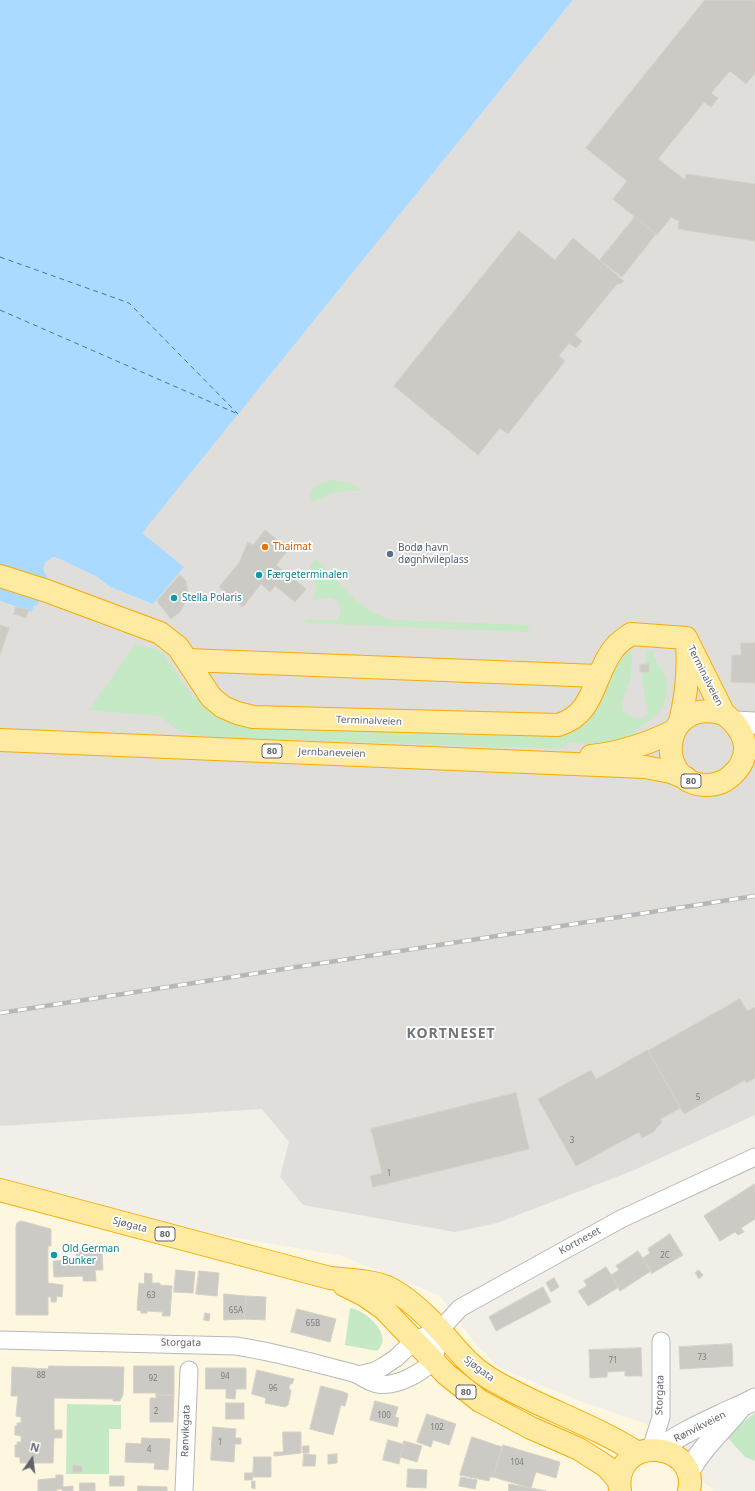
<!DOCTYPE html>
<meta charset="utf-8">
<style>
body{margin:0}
#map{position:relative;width:755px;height:1491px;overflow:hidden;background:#f1efe8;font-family:"Noto Sans",sans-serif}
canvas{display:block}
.north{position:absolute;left:12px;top:1439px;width:40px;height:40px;-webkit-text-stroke:3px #fff;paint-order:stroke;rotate:14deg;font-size:11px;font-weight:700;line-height:16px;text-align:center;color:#5f6368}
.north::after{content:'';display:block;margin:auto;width:14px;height:18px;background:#5f6368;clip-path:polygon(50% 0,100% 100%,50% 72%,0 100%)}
</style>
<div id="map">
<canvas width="755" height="1491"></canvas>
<div class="north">N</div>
</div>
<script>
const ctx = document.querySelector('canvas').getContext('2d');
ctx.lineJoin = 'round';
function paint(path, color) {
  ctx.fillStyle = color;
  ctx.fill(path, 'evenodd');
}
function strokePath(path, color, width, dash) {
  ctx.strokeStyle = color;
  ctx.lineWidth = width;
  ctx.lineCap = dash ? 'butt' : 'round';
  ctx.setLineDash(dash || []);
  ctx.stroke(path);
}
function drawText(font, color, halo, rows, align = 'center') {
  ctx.font = font + ' "Noto Sans",sans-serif';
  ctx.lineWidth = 3.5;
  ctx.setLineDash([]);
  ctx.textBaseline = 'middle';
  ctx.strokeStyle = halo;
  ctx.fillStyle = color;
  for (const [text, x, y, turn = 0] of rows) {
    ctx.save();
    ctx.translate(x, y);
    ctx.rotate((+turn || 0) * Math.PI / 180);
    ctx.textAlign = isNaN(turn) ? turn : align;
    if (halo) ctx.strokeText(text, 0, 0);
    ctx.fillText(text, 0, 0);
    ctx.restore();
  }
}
paint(new Path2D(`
 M0,1197L342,1256L440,1296L472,1339L498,1367L580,1401L663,1430L693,1475L716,1491H0Z`), '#fef7e0');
paint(new Path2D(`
 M573,0H755V1115L632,1171L497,1223L455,1232L303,1205L280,1177L289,1142L262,1109L0,1126V601L32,612L34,605L39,601L41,602L48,577L43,568L46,562L53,557L60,559L97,577L110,587L153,604L183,567L141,533Z`), '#e0deda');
paint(new Path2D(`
 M334,480L351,484L362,491C343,489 330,492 314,502L311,500L310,493C315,484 324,482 334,480Z
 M316,559C340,583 359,611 392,620L529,625L528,632L305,623L306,620H337L341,613L338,601L330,598L313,600L316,587L310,566Z
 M135,644L155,649L163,653L194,699L198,697C212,714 228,724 251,727L559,736C569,733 579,730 587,723C608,703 605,668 630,651L632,654L631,677L622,703L623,711L629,716L642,719L647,715L648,712L642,681V673L650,672L649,664L645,663L647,650L654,652C652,662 666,669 667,684C668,705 658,717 640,727C636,730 636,734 632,736C623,740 597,745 587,744C581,744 576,742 569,742L561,749L212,737L193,735L177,729L159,716L89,710Z
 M350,1308C366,1310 395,1336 377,1351L345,1345Z
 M67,1404L121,1405V1429H109V1474H66Z
 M755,1413V1461L745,1457L726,1436Z`), '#c5e8c5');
paint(new Path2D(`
 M0,0H573L142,533L184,567L153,604L110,587L97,577L60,559L53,557L46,562L43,568L49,580L42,602L39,601L37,606L34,605L32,612L0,601Z`), '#aadaff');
strokePath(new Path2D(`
 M0,257L129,303L238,414
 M0,310L238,414`), '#4174aa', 1, [5, 4]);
const building = new Path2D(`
 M705,0H755V73L746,84L730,71L711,93L718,98L711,107L704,102L658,159L685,180L686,174L755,184V241L678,229L679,221L671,217L657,235L613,199L627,181L586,148Z
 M635,217L656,234L622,277L600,260Z
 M519,231L555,260L573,238L624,281L621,284H617L575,335L582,341L576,348L569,343L559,356L565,361L508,434L500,428L478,455L394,386Z
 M265,530L289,549L276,565L306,589L295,602L275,586L270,592L261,584L243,607L219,587L239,563L248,542L253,545Z
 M180,575L186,581L189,596L180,612L171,619L157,601Z
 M16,607L29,610L26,618L14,614Z
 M0,625L9,628L0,655Z
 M741,643H755V683L731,682L732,655H741Z
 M649,664V672H640V665Z
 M740,999L747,1011L755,1007V1078L746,1083L745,1080L684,1114L648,1051Z
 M648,1050L681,1108L660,1119L662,1122L653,1132L642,1138L639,1132L576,1166L538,1099L591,1070L596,1079Z
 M516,1093L529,1149L373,1187L370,1176L382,1173L371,1129Z
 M755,1184V1219L741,1228L744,1232L738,1235L735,1232L720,1241L704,1216Z
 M21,1221L51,1229V1246H48V1283L63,1285L62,1297L57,1296L56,1302H51V1297H48V1315H16V1226L17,1223Z
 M670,1234L683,1255L651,1274V1271L643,1258L650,1253L648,1249Z
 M95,1249V1253L102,1252L103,1270H95L96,1281H83V1276L54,1277L53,1261L76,1260V1250Z
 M638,1251L651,1271L620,1291L618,1288L619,1287L611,1275L619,1270L616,1266Z
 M606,1267L619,1287L588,1306L578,1291L587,1286L584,1281Z
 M176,1270L195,1272L193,1293L174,1292Z
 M699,1270L703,1275L699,1279L695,1273Z
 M199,1271L219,1273L217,1296L196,1294Z
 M145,1273L152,1274V1284L153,1283H160V1285L172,1286L170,1316H162L163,1312L147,1311V1313H141V1311L137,1310L139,1283L144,1284Z
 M554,1278L559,1287L551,1292L546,1283Z
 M543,1287L551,1302L496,1331L489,1317Z
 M224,1294L246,1296L245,1319L224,1320Z
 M246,1296L266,1297L265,1320L245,1319Z
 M297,1309L336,1319L330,1342L291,1332Z
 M205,1313L210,1314L209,1321L204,1320Z
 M732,1344L733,1366L680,1369L679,1347Z
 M641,1348L642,1376H625V1371L607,1372V1377L590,1378L589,1350Z
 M49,1366L124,1367L123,1395L120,1401H113V1399L54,1398V1430H62V1438H54L53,1463H20V1457H15V1445H17V1442H21V1436L15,1435V1426H17V1423H21V1417L16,1416L18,1396H11L12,1367L48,1369Z
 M134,1366H174V1395H156V1393H134Z
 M206,1368H246V1389H236L235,1399L226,1398V1389H206Z
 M257,1370L294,1379L292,1384H290L289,1388L291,1391L288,1405L285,1407L265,1403L266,1398L252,1394Z
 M321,1386L344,1392L348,1394L345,1406L341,1405L333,1435L310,1429Z
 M156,1395H174L173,1422H150V1398H156Z
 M375,1401L398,1407L395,1417L399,1418L397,1427L370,1420Z
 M226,1403H244V1419H226Z
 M427,1414L456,1424L449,1445L433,1440L431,1447L417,1442Z
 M213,1427L236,1429L235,1438H241V1444H235L234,1462L211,1460Z
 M283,1432H301V1453L274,1456V1452H283Z
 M472,1437L502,1447L493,1477H490L489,1481L460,1475Z
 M142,1438L170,1439L168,1470L154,1469L155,1463L125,1462L126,1443L141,1444Z
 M388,1440L403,1444L399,1464L383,1460Z
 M404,1441L422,1446L417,1462L400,1457Z
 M503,1445L560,1462L556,1478L536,1472L531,1488L493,1477Z
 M303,1446H309V1453H303Z
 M304,1454L316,1455L315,1466H303Z
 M337,1454V1463L328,1464V1455Z
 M254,1457H271V1477H253Z
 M73,1465L82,1466V1472H73Z
 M408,1469L427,1470L426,1488L407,1487Z
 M245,1473H253L252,1480H245Z
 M56,1475H63V1487L73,1486V1491H62V1489H57V1491H38V1480L56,1478Z
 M110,1476H124V1486H110Z
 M461,1477L477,1480L475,1489L459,1486Z
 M252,1481H255V1489L252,1488Z
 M80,1483H95V1491H80Z
 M509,1484L531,1488L546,1491H509Z
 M138,1486L167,1487V1491H138Z`);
paint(building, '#cccac5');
strokePath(building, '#d6d1c6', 1);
const minor = new Path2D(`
 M0,1340L236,1346C276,1352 314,1363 353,1373C362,1376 369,1383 378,1384C398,1387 420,1373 434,1361L440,1330
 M358,1375L375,1371L384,1366L396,1358L415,1340L440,1330L460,1308L621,1219L755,1157
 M651,1449L661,1417V1341
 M184,1491L189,1370`);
const tertiary = new Path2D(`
 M735,722L755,723
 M660,1449C678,1435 698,1426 719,1416C731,1410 743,1406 755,1399
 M688,1473C701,1448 722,1430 739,1409`);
const trunk = new Path2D(`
 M0,576L47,591L160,633L178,647L211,697L223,707L237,713L253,717L558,725C595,714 592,679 612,651C617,643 624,639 631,634L686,638
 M686,638L724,714C746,730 754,755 732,775C725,782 716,785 707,785C653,785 660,695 724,714
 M187,660L598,676
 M680,722C686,697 689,671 687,645
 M0,740L645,767L671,772L686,778
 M591,756C621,753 647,744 674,731
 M0,1190L330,1278C349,1280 369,1280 387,1287C406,1296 425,1314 439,1329C455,1347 468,1365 489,1378C537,1407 591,1423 638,1453
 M344,1285L364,1295L383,1308L446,1374L480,1401L531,1428L579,1449L607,1467L619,1481
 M620,1491C612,1433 700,1440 689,1491`);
strokePath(minor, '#b5b8bc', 19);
strokePath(tertiary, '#b5b8bc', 23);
strokePath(trunk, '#f9ab00', 24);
strokePath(minor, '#fff', 17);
strokePath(tertiary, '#fff', 21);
strokePath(trunk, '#feeaa1', 22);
const rail = new Path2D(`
 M0,1013L755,896`);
strokePath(rail, '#b6b7b8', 4.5);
strokePath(rail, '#fff', 3, [9]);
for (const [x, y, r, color] of [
 [265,547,4,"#e8710a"],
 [390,554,4,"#5c6f8a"],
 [259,575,4,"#0f9aa8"],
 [174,598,4,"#0f9aa8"],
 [54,1255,4,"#0f9aa8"]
]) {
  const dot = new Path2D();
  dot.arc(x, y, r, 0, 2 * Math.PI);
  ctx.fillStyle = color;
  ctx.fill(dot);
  strokePath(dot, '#fff', 1.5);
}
drawText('8px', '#7a7d7f', null, [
 ["5",698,1098],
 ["3",572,1141],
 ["1",389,1174],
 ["2C",665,1256],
 ["63",151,1296],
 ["65A",236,1311],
 ["65B",313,1324],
 ["73",702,1358],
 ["71",613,1361],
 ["88",41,1376],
 ["94",225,1377],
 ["92",153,1379],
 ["96",273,1389],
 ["2",156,1412],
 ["100",384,1416],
 ["102",437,1428],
 ["1",220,1443],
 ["4",149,1450],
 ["104",517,1463]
]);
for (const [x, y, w] of [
 [272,751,20],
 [691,781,20],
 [165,1234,20],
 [466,1392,20]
]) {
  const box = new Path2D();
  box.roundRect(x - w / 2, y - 7, w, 14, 3);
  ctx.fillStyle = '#fff';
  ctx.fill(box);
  strokePath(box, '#5f6368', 1);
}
drawText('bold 9px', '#5f6368', null, [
 ["80",272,751],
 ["80",691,781],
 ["80",165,1234],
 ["80",466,1392]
]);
drawText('10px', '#c56008', '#fff', [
 ["Thaimat",273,547]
], 'left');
drawText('10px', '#4e5e75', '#fff', [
 ["Bodø havn",398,548],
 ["døgnhvileplass",398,560]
], 'left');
drawText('10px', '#0d838f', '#fff', [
 ["Færgeterminalen",267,575],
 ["Stella Polaris",182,598],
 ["Old German",62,1249],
 ["Bunker",62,1261]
], 'left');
drawText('10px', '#5f6368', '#fff', [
 ["Terminalveien",705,676,63],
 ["Terminalveien",369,721,2],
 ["Jernbaneveien",332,753,2],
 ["Sjøgata",130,1225,15],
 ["Kortneset",580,1241,-29],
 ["Storgata",181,1343,1],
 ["Sjøgata",479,1369,37],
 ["Storgata",660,1395,-88],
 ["Rønvikveien",700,1427,-27],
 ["Rønvikgata",186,1431,-88]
]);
ctx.letterSpacing = '1px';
drawText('bold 14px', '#70757a', '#fff', [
 ["KORTNESET",451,1034]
]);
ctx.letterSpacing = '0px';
</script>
